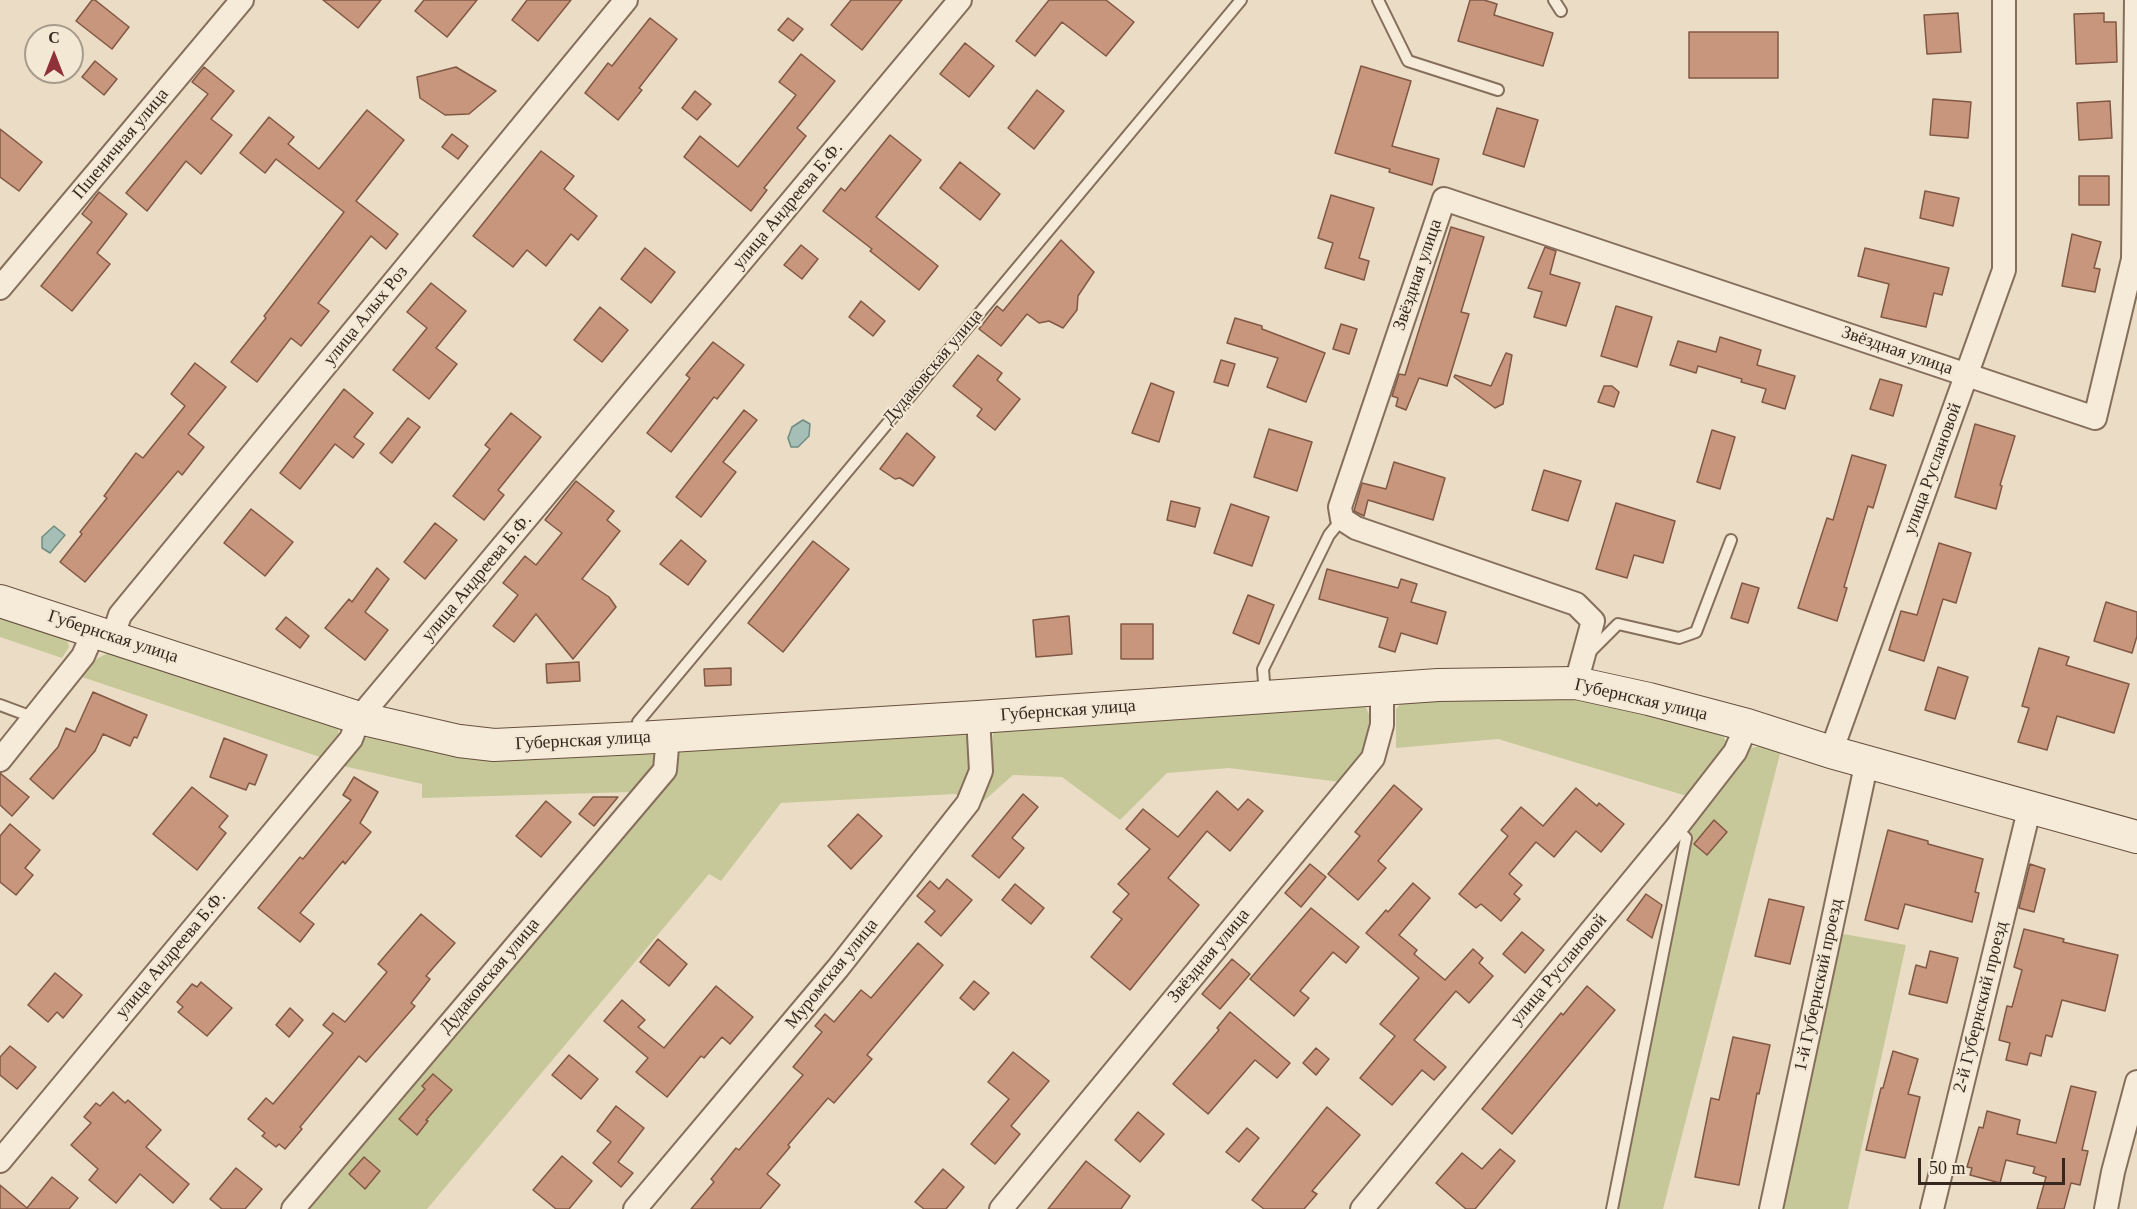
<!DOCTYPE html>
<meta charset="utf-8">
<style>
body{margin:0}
#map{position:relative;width:2137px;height:1209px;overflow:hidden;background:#ebddc5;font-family:"Times New Roman",serif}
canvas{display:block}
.north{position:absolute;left:24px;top:24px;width:60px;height:60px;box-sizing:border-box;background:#f3e8d4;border:2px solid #a79b8c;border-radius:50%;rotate:0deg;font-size:16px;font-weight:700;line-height:24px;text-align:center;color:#36281f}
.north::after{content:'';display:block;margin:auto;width:21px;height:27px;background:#903038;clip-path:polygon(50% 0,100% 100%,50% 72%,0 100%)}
.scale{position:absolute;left:1918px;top:1158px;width:147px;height:27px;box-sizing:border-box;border:3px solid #36281f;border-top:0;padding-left:8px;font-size:18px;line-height:21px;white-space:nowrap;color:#36281f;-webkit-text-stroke:4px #f3e8d4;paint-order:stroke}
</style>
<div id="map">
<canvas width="2137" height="1209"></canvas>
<div class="north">С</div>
<div class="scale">50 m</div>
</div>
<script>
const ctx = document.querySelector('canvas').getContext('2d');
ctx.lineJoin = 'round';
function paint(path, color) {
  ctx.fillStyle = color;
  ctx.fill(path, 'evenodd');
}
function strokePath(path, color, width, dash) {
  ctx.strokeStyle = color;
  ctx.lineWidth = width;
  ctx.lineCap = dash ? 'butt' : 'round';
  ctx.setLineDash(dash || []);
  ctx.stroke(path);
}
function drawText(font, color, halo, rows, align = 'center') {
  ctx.font = font + ' "Times New Roman",serif';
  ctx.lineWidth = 4.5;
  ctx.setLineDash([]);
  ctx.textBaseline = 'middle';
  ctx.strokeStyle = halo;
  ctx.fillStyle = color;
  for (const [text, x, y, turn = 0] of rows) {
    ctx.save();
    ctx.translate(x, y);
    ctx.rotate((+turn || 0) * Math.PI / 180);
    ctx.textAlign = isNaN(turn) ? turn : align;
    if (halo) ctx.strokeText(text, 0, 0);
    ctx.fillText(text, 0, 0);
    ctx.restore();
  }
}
paint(new Path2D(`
 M0,617L67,638L69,647L62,658L0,637Z
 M108,653L334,721L339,727L338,734L320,757L82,677L96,659Z
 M1574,696L1722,731L1726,742L1727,753L1690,797L1498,739L1396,748V709L1406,698Z
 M1363,703C1384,733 1360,759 1340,782L1229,768L1167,773L1120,820L1062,777L1013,775L977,807L990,770L993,733L1002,725Z
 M964,731L969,734L972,770L960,799L956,794L781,803L721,881L709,874L427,1209H306L677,771L679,754L684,749Z
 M369,737L650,752L655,756L656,763L632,792L422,798V784L339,765L361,739Z
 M1763,745L1781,750L1663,1209H1618L1684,876L1691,825L1743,754L1751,748Z
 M1838,933L1906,945L1848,1209H1778Z`), '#c6c89a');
const water = new Path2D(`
 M803,420L810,424L809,436L798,447H791L788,438L792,427Z
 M54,526L65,535L50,553L42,548V537Z`);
paint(water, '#a6bfb6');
strokePath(water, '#6e8c82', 1.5);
const building = new Path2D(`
 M92,0H95L129,27L112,49L76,21Z
 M323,0H381L358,28Z
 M424,0H477L447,37L415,11Z
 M527,0H571L538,41L512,20Z
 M851,0H902L862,50L831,25Z
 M1049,0H1106L1134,22L1106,56L1062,22L1035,56L1016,41Z
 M1470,0H1484L1497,4L1494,15L1553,33L1543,66L1458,41Z
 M1958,13L1961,52L1927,54L1924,15Z
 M2104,13V22H2116L2117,62L2076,64L2074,14Z
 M650,18L677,39L639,88L642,90L618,120L585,93L608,63L612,66Z
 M788,18L803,29L793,41L778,30Z
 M1689,32H1778V78H1689Z
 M965,43L994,66L969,97L940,74Z
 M801,54L835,81L797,128L806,136L764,188L767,190L751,211L684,157L700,136L738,167L796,95L779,82Z
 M95,61L117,79L104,95L82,77Z
 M1361,66L1411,81L1392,146L1439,159L1432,185L1389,172L1390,169L1335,153Z
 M204,67L234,91L211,119L232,135L201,174L186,161L147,211L126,193L208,94L192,82Z
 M456,67L496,91L469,114L445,115L420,98L417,77Z
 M1037,90L1064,111L1034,149L1008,128Z
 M695,91L711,104L697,120L682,108Z
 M1933,99L1971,102L1968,138L1930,135Z
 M2110,101L2112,138L2079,140L2077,103Z
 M1497,108L1538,120L1524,167L1483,154Z
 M367,110L404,140L356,201L398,234L386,249L371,236L318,303L329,311L301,346L291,338L257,382L231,362L266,318L264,316L344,212L276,159L265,173L240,153L269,117L294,137L288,144L319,169Z
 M0,129L42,162L19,191L0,177Z
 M452,134L468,146L458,159L442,147Z
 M890,135L921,160L876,217L938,266L919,290L870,251L872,249L823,211L841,188L845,191Z
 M541,151L574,176L564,189L597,216L578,240L571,234L546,266L527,250L513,267L473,236Z
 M960,162L1000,194L980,220L940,188Z
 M2079,176H2109V205H2079Z
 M1925,191L1959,198L1953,226L1920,218Z
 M99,192L127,214L97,253L110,264L72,311L41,286L92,222L82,214Z
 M1331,195L1374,208L1359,258L1369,261L1364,280L1325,268L1333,243L1318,238Z
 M1451,227L1484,237L1461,312L1469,314L1447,386L1419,378L1406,410L1396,406L1398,398L1392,396L1399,374L1405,375Z
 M2072,234L2101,242L2094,268L2100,269L2095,292L2062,286Z
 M1061,240L1094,272L1078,296L1077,310L1063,328L1049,321L1039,323L1027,314L1001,346L979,329L997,306L1003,311Z
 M801,245L818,259L802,279L784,265Z
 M1545,247L1556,251L1550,274L1580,283L1566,326L1534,317L1542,292L1528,288Z
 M645,248L675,272L651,303L621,279Z
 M1865,248L1949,268L1942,295L1934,293L1926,327L1881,317L1889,284L1858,276Z
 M431,283L466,311L436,348L457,364L429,399L393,370L427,328L407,312Z
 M861,301L885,321L873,336L849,317Z
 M1616,306L1652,317L1637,367L1601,356Z
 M600,307L628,330L602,362L574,340Z
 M1235,318L1262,326V329L1325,353L1306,402L1267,387L1278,358L1227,343Z
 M1341,324L1357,329L1349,354L1333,349Z
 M1720,337L1761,350L1757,365L1795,376L1785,409L1762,402L1766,389L1741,382L1742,379L1698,366L1696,373L1670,365L1678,341L1716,352Z
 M713,342L744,365L717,399L714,397L671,452L647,433L690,378L686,375Z
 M1506,353L1512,355L1503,404L1495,408L1454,377L1455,375L1491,386Z
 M978,355L1002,373L997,380L1020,399L995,430L977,416L982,409L953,386Z
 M1221,360L1235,364L1228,386L1214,382Z
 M195,363L226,387L188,434L204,447L182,475L178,471L85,582L60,562L82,534L80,532L107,498L104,496L136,453L143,458L185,406L171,394Z
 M1880,379L1902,385L1893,416L1870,409Z
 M1151,383L1174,392L1159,442L1132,433Z
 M1604,386H1612L1619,392L1614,407L1598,402Z
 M344,389L373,413L354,437L364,444L353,458L335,444L300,489L280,473Z
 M744,410L757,420L723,462L736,472L701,517L676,497Z
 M511,413L541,437L498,490L504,495L484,520L453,496L490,449L485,445Z
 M408,418L420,427L392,463L380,453Z
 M1975,424L2015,436L2000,485L2002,486L1996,509L1955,497Z
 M1269,429L1312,442L1297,491L1254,477Z
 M1712,430L1735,437L1720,489L1697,482Z
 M907,433L935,457L913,486L900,478L895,479L880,469Z
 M1852,455L1886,465L1873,508L1868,506L1844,587L1847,588L1837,621L1798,608L1827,518L1833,520Z
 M1394,462L1445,478L1433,520L1368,500L1364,516L1354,511L1362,483L1386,489Z
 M1544,470L1581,481L1568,521L1532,510Z
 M576,481L614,511L607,520L620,531L582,579L609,597L616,607L573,659L536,614L514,642L493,626L518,595L503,583L525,556L536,565L562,533L545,520Z
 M1171,501L1200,508L1195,527L1167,520Z
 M1616,503L1675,521L1663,563L1634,555L1627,578L1596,569Z
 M1231,504L1269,517L1252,566L1214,553Z
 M251,509L293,542L265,576L224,543Z
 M435,523L457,540L425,579L404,562Z
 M681,540L706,561L688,585L660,564Z
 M813,541L849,569L783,652L748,623Z
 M1939,543L1971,553L1956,603L1943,599L1924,661L1889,650L1901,611L1917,615Z
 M377,568L389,579L365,612L388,630L365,660L325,628L349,599L352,602Z
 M1327,569L1398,588L1401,579L1417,584L1411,602L1446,612L1437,644L1401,633L1395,652L1379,647L1388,618L1319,599Z
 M1742,583L1759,588L1748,623L1731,618Z
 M1248,595L1274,605L1259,644L1233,633Z
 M2106,602L2137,612V636L2132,653L2094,641Z
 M1069,616L1072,654L1036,657L1033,620Z
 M286,617L309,636L300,648L276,629Z
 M1121,624H1153V659H1121Z
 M2039,648L2069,657L2066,665L2129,684L2114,733L2057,716L2047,750L2018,742L2029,708L2022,706Z
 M579,662L580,681L547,683L546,664Z
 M1938,667L1968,677L1955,719L1925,710Z
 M731,668V685L705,686L704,669Z
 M93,692L147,715L137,738L134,737L130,746L103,734L95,751L53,799L30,779L58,747L66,728L75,732Z
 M224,738L267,755L255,785L249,783L246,790L210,777Z
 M0,773L29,797L12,816L0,805Z
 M354,777L378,792L360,823L371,832L345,864L343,861L300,913L314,924L300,942L258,908L300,857L303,859L351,800L343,795Z
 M1394,785L1422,809L1378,861L1386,868L1358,900L1328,874L1360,836L1355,832Z
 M192,787L228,816L219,827L226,833L197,870L153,834Z
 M1576,788L1597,806L1599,803L1624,824L1601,852L1576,831L1554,857L1536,842L1509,874L1522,885L1514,894L1520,899L1501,921L1481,904L1476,908L1459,894L1508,836L1501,830L1521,807L1543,826Z
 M1217,791L1238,810L1248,799L1263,811L1230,851L1207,831L1168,878L1199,905L1130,990L1091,957L1122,919L1113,912L1129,894L1118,884L1150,849L1126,829L1143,809L1178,837Z
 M1023,794L1038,807L1012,838L1024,848L999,878L972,856Z
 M593,797H618L594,826L579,814Z
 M546,801L571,822L541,857L516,836Z
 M858,814L882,836L851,869L828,846Z
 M1714,820L1727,832L1707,855L1694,844Z
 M10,824L40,850L25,868L33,875L16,895L0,882V836Z
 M1888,830L1928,841V844L1983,859L1975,892L1979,893L1972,922L1905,904L1898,929L1865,920Z
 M1310,864L1326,877L1301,907L1285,893Z
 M2030,864L2045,869L2034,912L2019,908Z
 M947,879L972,900L941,936L925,922L935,911L917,896L930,881L939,889Z
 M1413,883L1430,898L1399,935L1417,950L1414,954L1445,980L1473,949L1483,958L1479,963L1493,976L1469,1003L1456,991L1414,1040L1446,1067L1434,1080L1422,1070L1392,1105L1360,1078L1395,1036L1380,1024L1419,978L1366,933L1386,910L1388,912Z
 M1015,884L1044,908L1031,924L1002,900Z
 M1646,894L1662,905L1652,938L1627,920Z
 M1769,899L1804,907L1790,964L1755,956Z
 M1311,908L1359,947L1346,963L1333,952L1300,991L1309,998L1294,1016L1250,979Z
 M421,914L455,943L426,976L430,979L411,1003L415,1006L366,1062L359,1056L300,1127L302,1129L285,1149L279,1144L276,1147L262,1136L265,1133L248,1119L266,1098L273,1104L333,1033L323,1025L333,1013L345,1022L387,972L378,964Z
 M2024,929L2064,939L2063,942L2118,955L2105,1011L2062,1000L2052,1037L2046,1035L2041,1056L2030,1053L2027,1065L2006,1060L2010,1043L1999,1040L2007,1006L2012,1007L2022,970L2014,967Z
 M1522,932L1544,950L1525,973L1503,954Z
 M658,939L687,964L669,986L640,962Z
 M918,943L943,965L867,1055L872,1059L834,1103L828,1098L788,1145L790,1147L767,1174L780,1185L760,1209H691L714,1182L711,1179L736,1148L739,1150L803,1075L793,1067L822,1032L815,1026L825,1014L834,1022L861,990L871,998Z
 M1930,951L1958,958L1947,1003L1909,994L1916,965L1926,968Z
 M1232,959L1250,974L1220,1009L1202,994Z
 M55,973L82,995L63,1018L57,1012L48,1022L28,1005Z
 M974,981L989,993L974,1010L960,998Z
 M201,982L232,1008L207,1036L178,1012L183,1007L177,1002L192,984L197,987Z
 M716,986L753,1017L730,1044L722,1037L704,1058L701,1056L667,1097L636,1072L648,1058L604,1021L622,1000L645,1020L638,1027L664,1048Z
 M1587,986L1615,1010L1512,1134L1482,1109L1561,1013L1563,1015Z
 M290,1008L303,1020L289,1037L276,1025Z
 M1230,1012L1290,1063L1277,1078L1255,1060L1208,1114L1173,1084L1219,1030L1217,1028Z
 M1733,1037L1770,1045L1759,1094L1757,1093L1739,1185L1695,1177L1711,1098L1719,1100Z
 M10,1046L36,1067L17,1089L0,1075V1057Z
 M1316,1048L1329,1059L1316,1075L1303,1063Z
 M1893,1051L1918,1059L1908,1094L1920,1097L1905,1158L1866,1150L1881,1088H1883Z
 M1013,1052L1049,1081L1011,1126L1020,1134L995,1164L971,1144L1009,1099L988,1082Z
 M569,1055L598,1079L581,1099L552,1075Z
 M433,1074L452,1090L426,1120L428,1121L417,1135L399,1119L425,1089L422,1086Z
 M2071,1086L2096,1092L2082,1150L2088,1151L2080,1185L2071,1183L2064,1209H2037L2046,1177L2033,1173L2035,1167L2006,1160L2000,1183L1970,1175L1972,1168L1967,1167L1979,1127L1983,1128L1987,1111L2020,1120L2017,1134L2056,1143Z
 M113,1092L125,1103L128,1100L161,1130L146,1147L189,1184L173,1203L140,1174L116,1203L89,1180L98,1169L71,1145L91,1123L84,1117L96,1103L100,1106Z
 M616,1106L644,1128L618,1162L633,1173L621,1187L593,1163L611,1142L597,1131Z
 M1327,1107L1360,1135L1312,1191L1317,1194L1304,1209H1264L1252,1200Z
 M1138,1112L1164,1134L1140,1162L1115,1140Z
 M1247,1128L1259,1138L1239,1162L1226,1152Z
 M1500,1149L1515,1161L1475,1209H1466L1436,1183L1462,1153L1482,1169Z
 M562,1156L592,1181L569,1209H556L533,1190Z
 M364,1157L380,1171L365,1189L349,1174Z
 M1086,1161L1130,1196L1121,1209H1048Z
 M236,1168L262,1189L245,1209H222L210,1199Z
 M943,1169L964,1187L946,1209H924L915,1202Z
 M52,1177L78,1198L69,1209H0V1185L27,1208Z`);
paint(building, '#c7967d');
strokePath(building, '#825844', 1.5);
const lane = new Path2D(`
 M1378,0L1408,61L1498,90
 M1554,0L1561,11
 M1590,652L1618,624L1679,638L1696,632L1731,540
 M1265,695L1263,669L1329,535L1342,519
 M0,705L35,718
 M638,735V722L1241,0
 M1612,1209L1686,838L1676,828`);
const street = new Path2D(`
 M0,288L242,0
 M113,636L120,615L626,0
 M1576,683L1593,621L1576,604L1356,528L1342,519L1340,507L1444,199L2095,418L2133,259L2136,0
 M1831,752L2004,270V0
 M0,760L83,656L94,631
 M0,1161L351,739L359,718L960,0
 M293,1209L665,770L668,736
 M635,1209L838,968L968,803L981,771L978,717
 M1001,1209L1373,758L1382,725V689
 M1362,1209L1676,828L1735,752L1747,725
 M1771,1209L1867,761
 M1932,1209L2030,806
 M2106,1209L2113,1172L2137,1082`);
const secondary = new Path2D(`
 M0,601L359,718L459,741L494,745L638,738L978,717L1438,685L1576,683L1649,699L1747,725L1831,752L2137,837`);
strokePath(lane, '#856f5c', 14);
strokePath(street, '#856f5c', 26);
strokePath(secondary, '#67503f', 34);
strokePath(lane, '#f6ebd8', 10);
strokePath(street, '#f6ebd8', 22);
strokePath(secondary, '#f6ebd8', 32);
drawText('18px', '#36281f', '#f3e8d4', [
 ["Пшеничная улица",121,144,-50],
 ["улица Андреева Б.Ф.",788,206,-50],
 ["Звёздная улица",1418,275,-71],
 ["улица Алых Роз",366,316,-51],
 ["Звёздная улица",1897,351,19],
 ["Дудаковская улица",933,367,-50],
 ["улица Руслановой",1933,469,-70],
 ["улица Андреева Б.Ф.",477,578,-50],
 ["Губернская улица",113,637,18],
 ["Губернская улица",1641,700,13],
 ["Губернская улица",1068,711,-4],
 ["Губернская улица",583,741,-3],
 ["улица Андреева Б.Ф.",171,955,-50],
 ["Звёздная улица",1209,956,-50],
 ["улица Руслановой",1559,970,-50],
 ["Муромская улица",832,974,-51],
 ["Дудаковская улица",490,976,-50],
 ["1-й Губернский проезд",1819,985,-78],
 ["2-й Губернский проезд",1981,1007,-76]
]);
</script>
